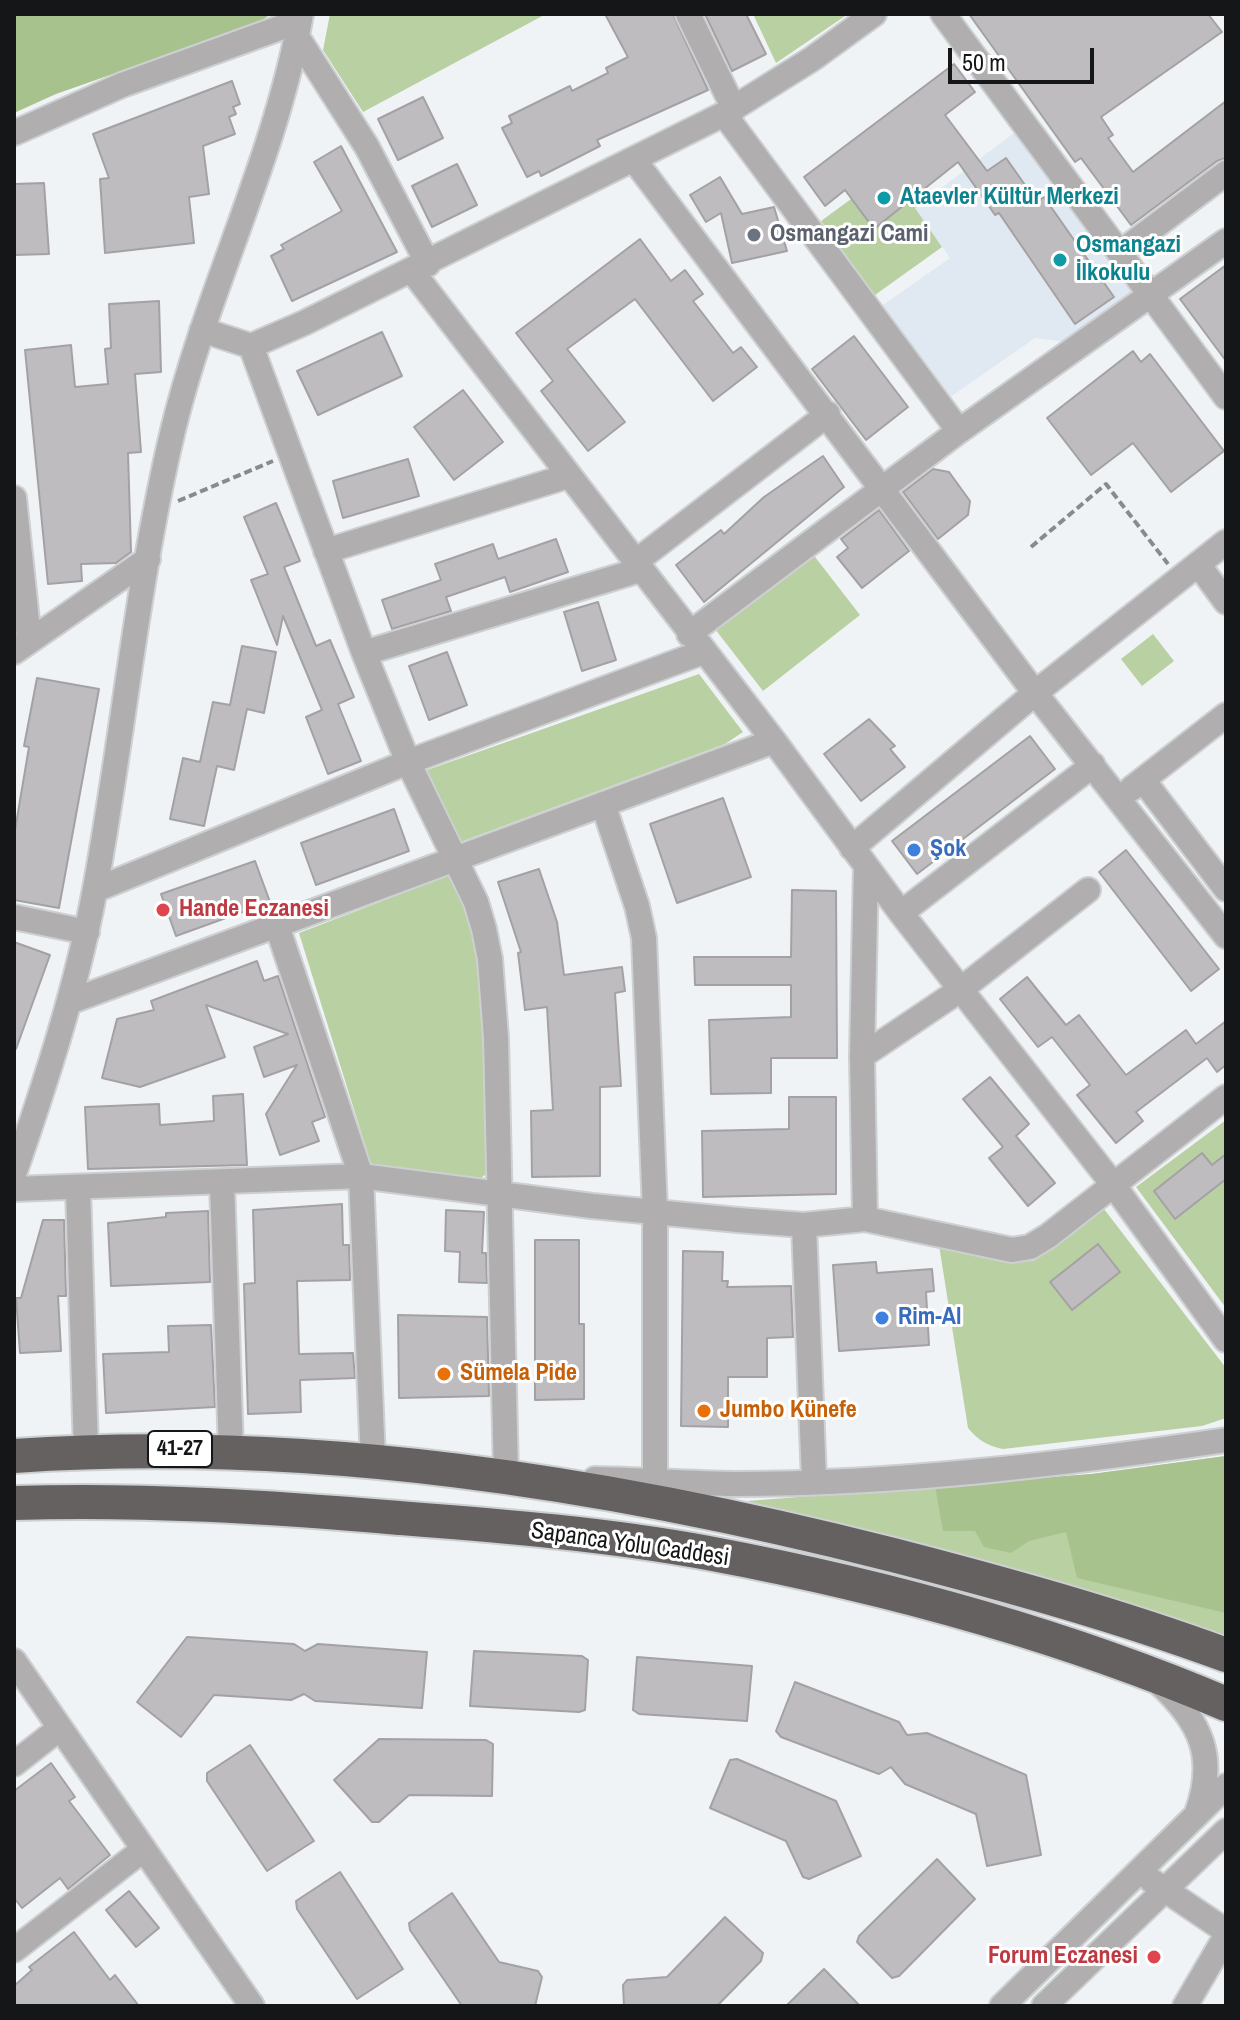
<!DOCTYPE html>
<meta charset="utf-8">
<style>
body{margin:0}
#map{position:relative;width:1240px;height:2020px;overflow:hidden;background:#f0f3f6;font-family:"Archivo Narrow",sans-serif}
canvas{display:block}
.frame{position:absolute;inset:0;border:16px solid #151617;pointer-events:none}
.scale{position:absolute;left:948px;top:48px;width:146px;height:36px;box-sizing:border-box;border:4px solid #151617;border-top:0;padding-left:10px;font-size:24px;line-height:28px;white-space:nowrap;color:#151617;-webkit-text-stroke:6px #fff;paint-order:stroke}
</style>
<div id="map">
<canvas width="1240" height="2020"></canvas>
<div class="frame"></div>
<div class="scale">50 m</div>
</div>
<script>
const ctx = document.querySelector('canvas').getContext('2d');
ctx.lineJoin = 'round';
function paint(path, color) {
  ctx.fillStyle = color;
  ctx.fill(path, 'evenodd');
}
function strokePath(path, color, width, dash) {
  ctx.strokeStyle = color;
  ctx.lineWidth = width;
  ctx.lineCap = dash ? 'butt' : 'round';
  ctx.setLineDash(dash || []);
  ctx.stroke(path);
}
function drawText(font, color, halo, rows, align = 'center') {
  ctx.font = font + ' "Archivo Narrow",sans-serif';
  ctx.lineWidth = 6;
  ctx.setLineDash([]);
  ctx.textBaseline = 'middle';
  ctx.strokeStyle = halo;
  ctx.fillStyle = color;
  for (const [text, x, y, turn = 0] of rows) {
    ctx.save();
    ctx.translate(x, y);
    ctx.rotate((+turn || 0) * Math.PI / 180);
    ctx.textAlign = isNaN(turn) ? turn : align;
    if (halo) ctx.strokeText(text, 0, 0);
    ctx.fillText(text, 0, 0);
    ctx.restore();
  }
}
paint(new Path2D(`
 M1019,129L1135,293L1067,342L1035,338L949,398L883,305L950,258L915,208Z`), '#e0e9f2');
paint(new Path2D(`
 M330,14H546L363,112L323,50Z
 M753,14H848L776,63Z
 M895,167L921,203L915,208L942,247L875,295L821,221Z
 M812,553L860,615L763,691L715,629Z
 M1153,634L1174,661L1142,686L1121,659Z
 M699,674L743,732L725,744L455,844L427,770Z
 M450,875L469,909L481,964L491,1170L481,1178L371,1164L299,933Z
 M1226,1120V1308L1136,1187Z
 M1104,1209L1226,1368V1418L1202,1426L1003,1449C988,1446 978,1440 968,1428L939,1245L1009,1262L1033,1261Z
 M1226,1456V1637L1072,1586L747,1501L1092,1474Z`), '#b9d0a3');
paint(new Path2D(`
 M14,14H271L258,23L56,94L14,113Z
 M1226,1456V1613L1077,1578L1066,1532L1029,1541L1011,1553L984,1547L975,1531H943L935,1486L1092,1474Z`), '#a8c28e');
const building = new Path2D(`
 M605,14H673L708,90L597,140L600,146L541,176L539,171L527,177L502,128L512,123L509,116L570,86L572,91L608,73L606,68L628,57Z
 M705,14H746L766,54L732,71Z
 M969,14H1208L1222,32L1101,117L1113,135L1108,138L1133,172L1226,101V158L1217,161L1131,225L1081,158L1075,162Z
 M954,64L975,92L945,115L987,171L1006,158L1037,202L1044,197L1114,297L1075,324L999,213L995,215L958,162L874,229L845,190L825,206L804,177Z
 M232,81L240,104L233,107L236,114L229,117L235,134L203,146L209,194L189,197L194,243L105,253L100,179L109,178L93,134Z
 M423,97L443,138L398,160L378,119Z
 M341,146L397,252L292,301L271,256L284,249L281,245L342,211L314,162Z
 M457,164L477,205L432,227L412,186Z
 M720,177L742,214L774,207L787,251L732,263L721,213L706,222L690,195Z
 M44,183L49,254L14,255V184Z
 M640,239L671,281L685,270L703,294L693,301L733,353L741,347L757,367L713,401L635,299L567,349L625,422L588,451L541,391L553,381L516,333Z
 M1226,265V361L1180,299Z
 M159,301L161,372L135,374L141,452L128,453L131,552L116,563L81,564L82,581L48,584L25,350L71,345L75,387L108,384L105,349L111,348L109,304Z
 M382,332L402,376L318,415L297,371Z
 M854,336L908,407L866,440L812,369Z
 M1133,351L1141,362L1150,354L1224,451L1171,492L1133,443L1091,475L1047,418Z
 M463,390L503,442L454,480L414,427Z
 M823,456L844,487L704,602L676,565L721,530L724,534L764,497Z
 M408,459L419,496L343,518L333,481Z
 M933,469L949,472L970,501L968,515L938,539L903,492Z
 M276,503L300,561L284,567L316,646L330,640L354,697L338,704L361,761L328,774L306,717L322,710L283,616L277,645L251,580L268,574L244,517Z
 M879,510L909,551L862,588L837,557L848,548L841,539Z
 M556,539L568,572L510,592L505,577L446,597L451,611L392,629L382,600L441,580L435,564L493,544L498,559Z
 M598,602L616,660L582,671L564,612Z
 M242,646L276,652L264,713L247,709L234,770L217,766L204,826L170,819L183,758L200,762L213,702L230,705Z
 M447,652L467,705L429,720L409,666Z
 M37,678L99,689L59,908L14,900V836L29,747L24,746Z
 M869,719L895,746L890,749L905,767L861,801L824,754Z
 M1030,736L1055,769L917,874L892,841Z
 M723,798L751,877L677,903L650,824Z
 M394,809L409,851L316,885L301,843Z
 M1126,850L1219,969L1191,991L1099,872Z
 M255,861L270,902L176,936L161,894Z
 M539,869L557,922L564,975L622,967L625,991L615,993L621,1086L600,1087V1176L532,1177L531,1111L553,1110L547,1007L525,1010L518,953L521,952L498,882Z
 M792,890L836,891L837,1058H771V1093L711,1094L709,1020L791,1017V985H695L694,957H791Z
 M14,942L50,955L16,1049H14Z
 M257,961L264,981L278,976L325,1117L312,1122L319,1141L280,1155L266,1114L297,1065L264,1077L254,1047L288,1034L206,1005L225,1057L140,1087L102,1078L117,1019L154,1010L151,1001Z
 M1027,977L1066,1025L1079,1015L1126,1075L1186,1030L1196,1044L1226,1021V1065L1217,1072L1207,1058L1136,1112L1143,1121L1116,1143L1077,1095L1090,1085L1052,1037L1038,1047L1000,999Z
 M990,1077L1029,1124L1016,1136L1055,1183L1028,1206L989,1158L1003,1147L963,1099Z
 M243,1094L247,1165L88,1169L85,1107L159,1104L160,1125L214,1121L213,1096Z
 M789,1097H836V1194L703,1197L702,1131L789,1129Z
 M1202,1153L1212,1165L1226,1154V1179L1175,1219L1154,1191Z
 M342,1204L343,1245H349L350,1280L297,1281L299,1354L353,1353L355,1378L300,1380L301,1412L248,1414L244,1284L255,1283L253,1210Z
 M446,1210L484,1212L482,1253H486L487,1283L459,1282L460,1252L445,1251Z
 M208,1211L210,1282L111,1286L108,1223L166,1217V1213Z
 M43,1220H64L66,1296H58L61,1351L20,1353L16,1298H21Z
 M535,1240H579V1324H584V1399L535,1400Z
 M1098,1244L1120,1272L1072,1310L1050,1282Z
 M683,1251L723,1252L722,1281H728L727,1287L791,1286L793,1337L767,1338V1377H728V1427L681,1426Z
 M876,1262L877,1273L932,1269L934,1291L926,1292L929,1345L839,1351L833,1265Z
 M398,1315L487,1317L489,1396L399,1398Z
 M211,1325L215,1407L106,1413L103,1354L169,1352L168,1326Z
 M187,1637L294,1644L305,1651L318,1644L427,1652L422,1708L315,1701L304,1694L291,1700L214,1695L181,1737L137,1702Z
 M474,1651L582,1656L588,1660L585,1710L579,1712L470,1706Z
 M637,1657L752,1666L747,1721L639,1714L633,1710Z
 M795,1682L899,1722L907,1735L927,1733L1026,1775L1041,1855L987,1866L976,1814L905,1784L891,1767L879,1774L781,1737L776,1731Z
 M379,1739L486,1740L493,1744L492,1796L409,1795L379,1822H372L334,1780Z
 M250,1745L314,1841L267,1871L207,1781V1773Z
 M737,1759L836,1801L861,1856L809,1879L803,1877L786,1841L710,1808L730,1760Z
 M51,1763L75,1797L69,1801L110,1855L68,1889L60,1878L22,1908L14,1898V1791Z
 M937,1859L975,1899L899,1976L892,1978L857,1942L859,1936Z
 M340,1872L403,1969L357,1999L297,1909L296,1901Z
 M129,1891L159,1928L136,1947L106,1910Z
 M452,1893L499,1962L538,1971L542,1977L535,2006H462L410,1930L409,1923Z
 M725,1917L763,1953L761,1961L717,2006H624L623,1985L627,1980L667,1977Z
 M74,1932L110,1980L115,1975L139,2006H14V1986L32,1970L29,1967Z
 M824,1969L860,2006H786Z`);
paint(building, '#bebcbf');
strokePath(building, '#a4a1a5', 2);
const minor = new Path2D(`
 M688,14L734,109
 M943,14L1226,397
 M296,35L367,147L428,264
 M724,114L959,431
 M14,133L122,85L299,21
 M635,161L1035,693L1226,936
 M1121,252L1226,173
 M412,271L774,741L901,913L1112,1183L1226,1340
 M202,330L251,346L304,323L724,114L812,59L874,14
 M251,346L364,653L408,762L476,902L484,929L490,959L496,1038L506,1476
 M14,498L29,640
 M326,551L568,476
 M634,563L828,414
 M1198,564L1226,602
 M689,634L959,431L1226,241
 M14,652L148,559
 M364,653L640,570
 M1143,780L1226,889
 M1131,789L1226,715
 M603,804L637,906L644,938L655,1212V1481
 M852,848L1035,693L1226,542
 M95,890L408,762L703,652
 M901,913L1093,765
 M14,917L87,932
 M276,923L361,1176L373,1460
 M69,1002L774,741
 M862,1056L960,990L1088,890
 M14,1174C46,1081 77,987 95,889C123,737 137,581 173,430C207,289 276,157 301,14
 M222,1183L231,1451
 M78,1187L86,1452
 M14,1189L361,1176L592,1206L738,1220L804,1225L865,1219L1012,1250L1030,1247L1048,1236L1226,1097
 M865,1219L862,1056L866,866
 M804,1225L814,1481
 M595,1479C641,1480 688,1483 735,1484C898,1484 1065,1464 1226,1440
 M14,1661L252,2006
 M1159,1683C1201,1722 1217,1757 1197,1813
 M14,1764L60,1728
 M1152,1881L1226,1931
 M14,1950L144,1849
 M1002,2006L1226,1786
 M1044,2006L1226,1831
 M1185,2006L1226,1936`);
const highway = new Path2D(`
 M14,1456C310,1436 606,1482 893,1555C1005,1584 1117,1615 1226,1655
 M14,1503C143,1499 271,1507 399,1518C502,1526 606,1534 708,1553C884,1586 1061,1634 1226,1704`);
strokePath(minor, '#cdd0d2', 28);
strokePath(highway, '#cdd0d2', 38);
strokePath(new Path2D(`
 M178,501L273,461
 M1031,547L1106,484L1168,564`), '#888a8c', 4, [8, 4]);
strokePath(minor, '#b0aeae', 24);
strokePath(highway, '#656161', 34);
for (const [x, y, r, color] of [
 [884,198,8,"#0f9aa8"],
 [754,235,8,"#6b7280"],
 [1060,260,8,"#0f9aa8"],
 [914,850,8,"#3f7fe0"],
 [163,910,8,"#e0444e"],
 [882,1318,8,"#3f7fe0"],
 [444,1374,8,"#e8710a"],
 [704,1411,8,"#e8710a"],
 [1154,1957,8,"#e0444e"]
]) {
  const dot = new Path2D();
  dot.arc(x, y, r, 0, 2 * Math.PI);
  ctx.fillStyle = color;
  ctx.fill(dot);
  strokePath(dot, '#fff', 3);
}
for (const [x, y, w] of [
 [180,1449,64]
]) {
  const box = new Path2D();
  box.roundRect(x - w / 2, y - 18, w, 36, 6);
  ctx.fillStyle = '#fff';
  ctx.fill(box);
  strokePath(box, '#151617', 2);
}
drawText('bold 22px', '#151617', null, [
 ["41-27",180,1449]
]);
drawText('bold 24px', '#0d838f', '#fff', [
 ["Ataevler Kültür Merkezi",900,198],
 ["Osmangazi",1076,246],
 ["İlkokulu",1076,274]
], 'left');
drawText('bold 24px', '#5b616d', '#fff', [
 ["Osmangazi Cami",770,235]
], 'left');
drawText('bold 24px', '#366cbe', '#fff', [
 ["Şok",930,850],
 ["Rim-Al",898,1318]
], 'left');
drawText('bold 24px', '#be3a42', '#fff', [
 ["Hande Eczanesi",179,910],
 ["Forum Eczanesi",1138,1957,"right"]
], 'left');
drawText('bold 24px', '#c56008', '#fff', [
 ["Sümela Pide",460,1374],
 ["Jumbo Künefe",720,1411]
], 'left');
drawText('24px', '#151617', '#fff', [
 ["Sapanca Yolu Caddesi",630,1545,8]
]);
</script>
